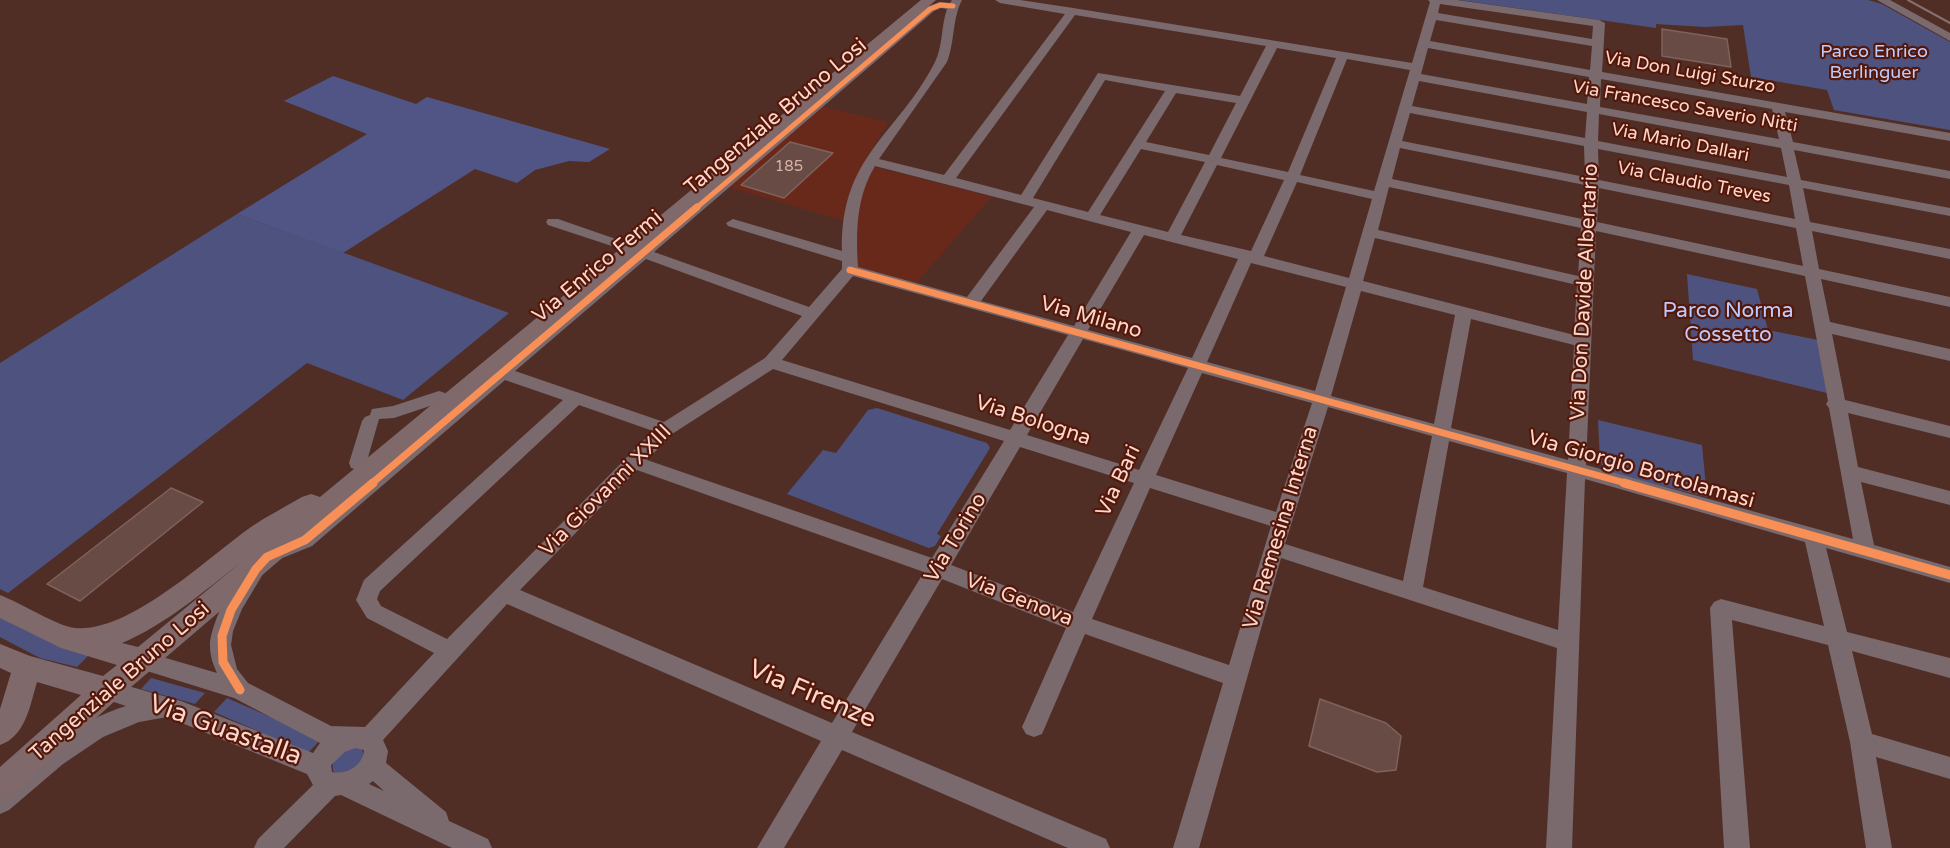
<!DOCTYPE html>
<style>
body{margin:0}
canvas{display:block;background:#502e26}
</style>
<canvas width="1950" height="848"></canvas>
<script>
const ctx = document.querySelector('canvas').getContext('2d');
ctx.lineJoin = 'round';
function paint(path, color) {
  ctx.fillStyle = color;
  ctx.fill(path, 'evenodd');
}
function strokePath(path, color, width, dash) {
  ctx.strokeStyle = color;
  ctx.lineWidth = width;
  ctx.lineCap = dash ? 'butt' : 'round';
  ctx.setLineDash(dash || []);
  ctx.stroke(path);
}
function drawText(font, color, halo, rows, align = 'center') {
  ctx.font = font + ' "Varela Round",sans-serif';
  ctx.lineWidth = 4.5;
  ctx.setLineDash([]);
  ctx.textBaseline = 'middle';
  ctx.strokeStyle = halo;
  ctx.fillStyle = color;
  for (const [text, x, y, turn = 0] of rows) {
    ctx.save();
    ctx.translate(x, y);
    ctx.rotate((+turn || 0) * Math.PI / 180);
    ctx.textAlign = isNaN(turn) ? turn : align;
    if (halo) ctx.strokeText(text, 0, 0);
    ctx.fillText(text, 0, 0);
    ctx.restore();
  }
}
paint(new Path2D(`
 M816,105L888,122L863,164L991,197L912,288L851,269L849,222L721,185Z`), '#69291a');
paint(new Path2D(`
 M1459,0H1868L1882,4L1950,42V130L1834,110L1827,90L1751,77L1743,25L1705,27L1656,24V28Z
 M237,214L509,313L403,400L307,363L8,593L0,589V363Z
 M1687,274L1757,289L1768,330L1818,340L1827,393L1693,360Z
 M877,408L987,443L990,448L937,534L941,536L935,546L929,548L787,494L823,450L836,453L868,410Z
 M1598,420L1702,445L1707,497L1606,472L1600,462Z
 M0,617L89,655L77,667L40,658L0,637Z
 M151,678L205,693L195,704L141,689Z
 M227,698L321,739L308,753L214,712Z
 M350,746L362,748L364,759L355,770L337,774L333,771L332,761Z`), '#4e527f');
paint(new Path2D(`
 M333,76L416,104L427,97L610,149L589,162L569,161L535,170L517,183L475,169L343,253L237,214L367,134L284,101Z`), '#515586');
const building = new Path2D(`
 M1662,29L1727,39L1731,67L1662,56Z
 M790,142L833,153L784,198L741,185Z
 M171,488L203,502L80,601L47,584Z
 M1320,699L1386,723L1401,736L1396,770L1377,772L1309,746Z`);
paint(building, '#674b44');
strokePath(building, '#7f625b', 1.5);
paint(new Path2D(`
 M952,0H962C952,19 955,42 947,62L879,159L944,175L1065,14L1000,3L995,0H1020L1073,8L1412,63L1430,2L1428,0H1457L1599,20L1605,23L1602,72L1950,133V141L1785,112L1793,142L1950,171V179L1794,150L1801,180L1950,208V216L1803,188L1810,222L1950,249V259L1812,231L1819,269L1950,297V307L1821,279L1830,322L1950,349V361L1832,334L1845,400L1950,426V438L1848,413L1858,467L1950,491V505L1861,482L1874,545L1950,567V583L1826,548L1847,632L1950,658V678L1852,651L1872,734L1950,757V779L1876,757L1892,848H1866L1850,742L1828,645L1732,620L1750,848H1724L1710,608L1714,602L1721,599L1824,626L1805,542L1585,479L1572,848H1546L1557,648L1281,558L1199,848H1173L1223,683L1085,634L1042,734L1034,737L1026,734L1022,727L1066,628L942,579L852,732L1106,839L1110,848H1068L842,750L784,848H757L821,741L507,604L383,740L388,751L386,763L446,812L449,821L488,839L492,848H452L341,795L335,796L284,848H254L258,839L313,785L307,774L167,717L139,722L103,737L63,764L9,810L0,814V786C39,754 77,721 126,706L99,697L96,690L99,683L107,680L181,701L313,753L320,743L234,698L134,667L131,660L134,653L142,651L217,673C213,664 210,656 210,646C209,629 233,576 247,568C252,565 256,567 260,568L263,574L242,609L233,631L231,645L237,669L248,683L331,726L365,727L434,653L367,618L356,600L364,580L563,400L505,380L312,546L280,559L273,557L270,551L273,545L298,534L633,253L548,225L546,222L548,219H558L636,246L638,249L926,7L940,2L950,3ZM1440,4L1593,26L1592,39L1438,13ZM941,8L947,9C941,26 943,46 935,62C897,136 840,155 842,251L733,219L726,223L728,226L842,261V269L809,307L654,252L934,11ZM1075,15L1266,46L1240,96L1098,73L1021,195L956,178ZM1436,20L1592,46L1590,70L1430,41ZM1277,48L1336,58L1288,172L1221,158ZM1428,48L1589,77L1587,104L1421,74ZM1347,59L1410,70L1374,191L1300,175ZM1601,79L1772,109L1779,139L1600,107ZM1105,80L1165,91L1088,212L1033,198ZM1419,81L1587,112L1585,138L1412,106ZM1176,93L1236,103L1209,155L1146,142ZM1410,113L1584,146L1585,177L1402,141ZM1599,114L1781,148L1787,177L1598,141ZM1400,148L1585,185L1582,219L1392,179ZM1141,149L1205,162L1168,232L1100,215ZM1598,149L1789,185L1795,219L1599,180ZM1217,165L1284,180L1251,251L1181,235ZM875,166L1034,207L967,297L858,267C856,231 856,198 875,166ZM1297,182L1372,199L1349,278L1264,256ZM1389,187L1581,228L1578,276L1378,230ZM1599,188L1796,228L1803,266L1597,222ZM1047,210L1131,232L1074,326L981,301ZM1596,231L1805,276L1828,401L1826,404L1829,408L1853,539L1586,465ZM1144,235L1238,259L1192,358L1088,330ZM1375,238L1577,285L1574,335L1363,281ZM646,259L802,316L765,358L664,422L515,371ZM1251,263L1346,287L1315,391L1207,362ZM853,276L1068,335L1010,430L782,360ZM1361,291L1455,315L1434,424L1331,396ZM1471,319L1574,345L1568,460L1451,428ZM1083,339L1188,368L1139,470L1027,435ZM773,369L1004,441L932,558L647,460L672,434ZM1202,373L1312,403L1276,512L1156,475ZM579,405L653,431L447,639L381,606L377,599L380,591ZM1328,407L1432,436L1403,581L1285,544ZM1449,441L1567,473L1558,630L1423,587ZM1020,447L1134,483L1073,612L951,565ZM637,470L924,572L832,723L520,590ZM1150,488L1271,526L1229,665L1092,619ZM355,748L364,750C363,766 346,775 332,772L331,765L345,752ZM373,781L384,791L369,784Z
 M1877,0H1890L1950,33V41Z
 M439,391L445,393L448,397L445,401L394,418L379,419L365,468L358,470L351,468L349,463L362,421L365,417L370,415L372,409L393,406Z`), '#7a6a6d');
paint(new Path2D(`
 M921,0H936L117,699L11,796L0,800V767L81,695L37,682C30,705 26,736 0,745V709L11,673L0,668V644L30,656L103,676L117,665L61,648L0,618V595C19,602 59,627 75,628C130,633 207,558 251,527C267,516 285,507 302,497L311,494L320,497ZM239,564L138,647L122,643C165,625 203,592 239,564Z`), '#7f696a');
strokePath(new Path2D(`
 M1908,0L1950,23`), '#85706f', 2);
strokePath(new Path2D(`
 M695,209L930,9L940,5L953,6`), '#f78f57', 5);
strokePath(new Path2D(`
 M850,270L1629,484
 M371,484L697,207`), '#f78f57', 7);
strokePath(new Path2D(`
 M1624,483L1950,575
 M240,690L223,662L222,636L231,610L256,569L267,557L305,540L373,483`), '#f78f57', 9);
drawText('15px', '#d8b3aa', null, [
 ["185",789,167]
]);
drawText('18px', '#bfcbff', '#54180a', [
 ["Parco Enrico",1874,52],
 ["Berlinguer",1874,73]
]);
drawText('18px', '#fdd6cc', '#54180a', [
 ["Via Don Luigi Sturzo",1690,73,10],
 ["Via Francesco Saverio Nitti",1685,107,10],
 ["Via Mario Dallari",1680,143,11],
 ["Via Claudio Treves",1694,183,11]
]);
drawText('21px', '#fdd6cc', '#54180a', [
 ["Tangenziale Bruno Losi",776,117,-40],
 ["Via Enrico Fermi",598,267,-40],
 ["Via Don Davide Albertario",1585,292,-87],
 ["Via Milano",1091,318,16],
 ["Via Bologna",1033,421,18],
 ["Via Giorgio Bortolamasi",1641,470,16],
 ["Via Bari",1119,481,-65],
 ["Via Giovanni XXIII",606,491,-45],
 ["Via Remesina Interna",1281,528,-73],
 ["Via Torino",956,538,-59],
 ["Via Genova",1019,600,21],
 ["Tangenziale Bruno Losi",120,682,-41]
]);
drawText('21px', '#bfcbff', '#54180a', [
 ["Parco Norma",1728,311],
 ["Cossetto",1728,335]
]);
drawText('26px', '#fdd6cc', '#54180a', [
 ["Via Firenze",812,695,23],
 ["Via Guastalla",225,731,20]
]);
</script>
